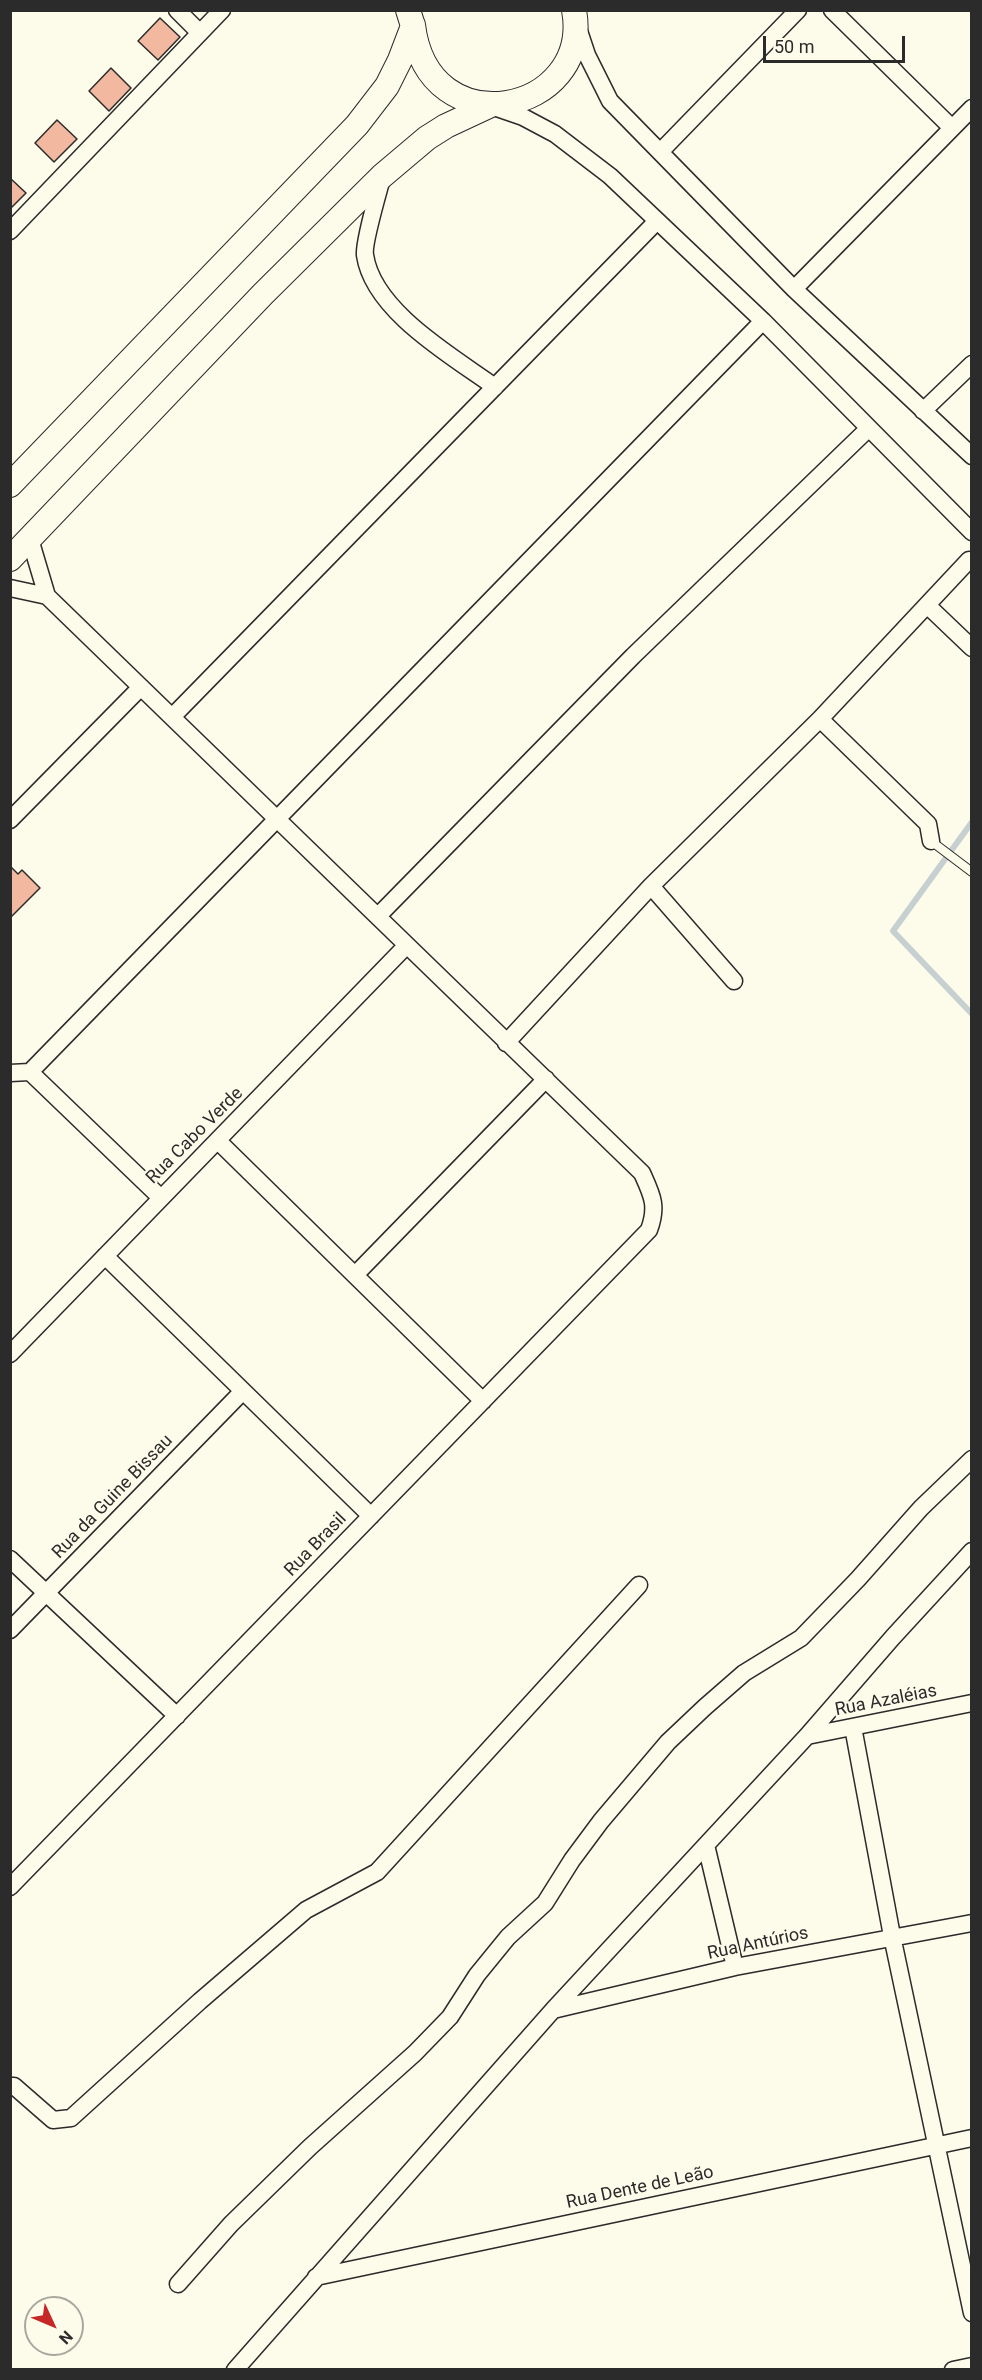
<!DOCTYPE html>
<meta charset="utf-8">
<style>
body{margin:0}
#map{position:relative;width:982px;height:2380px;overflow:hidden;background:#fdfbea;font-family:Roboto,sans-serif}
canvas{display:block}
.frame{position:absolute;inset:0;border:12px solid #2b2b2b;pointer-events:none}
.north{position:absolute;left:24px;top:2296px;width:60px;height:60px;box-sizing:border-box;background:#fdfbea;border:2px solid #a9a89e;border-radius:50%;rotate:134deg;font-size:16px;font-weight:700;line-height:24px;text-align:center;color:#2b2b2b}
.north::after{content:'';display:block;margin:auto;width:21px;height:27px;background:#c62828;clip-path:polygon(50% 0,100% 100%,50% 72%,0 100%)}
.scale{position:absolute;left:763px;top:36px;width:142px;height:27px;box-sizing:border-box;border:3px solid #2b2b2b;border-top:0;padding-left:8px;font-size:18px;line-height:21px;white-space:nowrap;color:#2b2b2b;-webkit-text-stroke:4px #fdfbea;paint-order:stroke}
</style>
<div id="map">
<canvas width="982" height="2380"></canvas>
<div class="frame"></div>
<div class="north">N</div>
<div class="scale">50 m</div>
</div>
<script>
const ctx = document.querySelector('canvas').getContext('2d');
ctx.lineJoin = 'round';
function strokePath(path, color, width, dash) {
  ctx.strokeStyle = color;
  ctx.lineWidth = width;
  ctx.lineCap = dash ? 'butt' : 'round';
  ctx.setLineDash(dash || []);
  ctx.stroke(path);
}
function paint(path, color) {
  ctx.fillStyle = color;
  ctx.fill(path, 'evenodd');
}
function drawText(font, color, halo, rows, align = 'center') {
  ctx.font = font + ' Roboto,sans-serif';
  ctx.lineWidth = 4.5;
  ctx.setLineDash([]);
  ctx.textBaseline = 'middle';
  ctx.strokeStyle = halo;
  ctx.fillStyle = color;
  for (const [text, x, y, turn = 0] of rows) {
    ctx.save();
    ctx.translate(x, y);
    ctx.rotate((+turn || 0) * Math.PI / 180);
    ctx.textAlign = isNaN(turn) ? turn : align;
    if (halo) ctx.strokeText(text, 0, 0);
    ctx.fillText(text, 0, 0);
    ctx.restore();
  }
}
strokePath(new Path2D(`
 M972,822L893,931L972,1014`), '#c7d0d0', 6);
const building = new Path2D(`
 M160,18L180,37L158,60L138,41Z
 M111,68L131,88L109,111L89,91Z
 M57,120L77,139L54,162L35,143Z
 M10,178L26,193L10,209Z
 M10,866L18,874L22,870L40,888L10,918Z`);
paint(building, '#f2b8a0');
strokePath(building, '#2b2b2b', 1.5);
const lane = new Path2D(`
 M931,841L972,872`);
const street = new Path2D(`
 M177,10L200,33
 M832,10L952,128
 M578,28L587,55L610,101L794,289L972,456
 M491,106L523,117L555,134L610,176L763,321L972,532
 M661,151L798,10
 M382,178C378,193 363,244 365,255C373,311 452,356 495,387
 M10,231L222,10
 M794,289L972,108
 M923,411L972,364
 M10,588L47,596
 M928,606L972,648
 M172,717L657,221
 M820,719L928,824L931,841
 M10,820L141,687
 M651,886L734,981
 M378,916L633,656L868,429
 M506,1043L651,886L820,719L969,560
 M30,1072L161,1198
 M10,1073L30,1072L763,321
 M218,1141L483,1401
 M105,1256L371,1516
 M355,1275L546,1079
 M10,1354L407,945
 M10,1559L177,1716
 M10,1630L243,1391
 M853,1727L892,1936L972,2313
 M807,1736L972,1703
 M706,1845L735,1967
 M10,1887L649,1230C658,1206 652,1195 642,1173L47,596L30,539
 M553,2010L735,1967L972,1923
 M10,2086H14L53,2120L71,2118L200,2001L306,1910L377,1872L639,1585
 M316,2277L972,2138
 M178,2284L231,2224L310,2147L415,2053L450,2017L477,1975L508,1937L545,1903L572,1860L601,1821L668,1742L705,1707L744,1673L801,1638L858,1579L921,1508L972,1459
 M235,2370L553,2010L807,1736L893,1637L972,1551
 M953,2370L972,2366`);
const secondary = new Path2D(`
 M413,25C428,149 593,114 574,10
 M10,485L357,125L387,86L400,60L413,26L408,10
 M10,559L263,294L382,176L427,138L446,126L491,105`);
strokePath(lane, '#2b2b2b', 10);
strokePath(street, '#2b2b2b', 19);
strokePath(secondary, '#2b2b2b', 26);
strokePath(lane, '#fdfbea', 8);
strokePath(street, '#fdfbea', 16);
strokePath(secondary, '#fdfbea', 24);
drawText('18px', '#2b2b2b', '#fdfbea', [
 ["Rua Cabo Verde",195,1136,-45],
 ["Rua da Guine Bissau",113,1497,-46],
 ["Rua Brasil",316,1545,-46],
 ["Rua Azaléias",886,1701,-11],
 ["Rua Antúrios",758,1944,-12],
 ["Rua Dente de Leão",640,2188,-12]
]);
</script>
